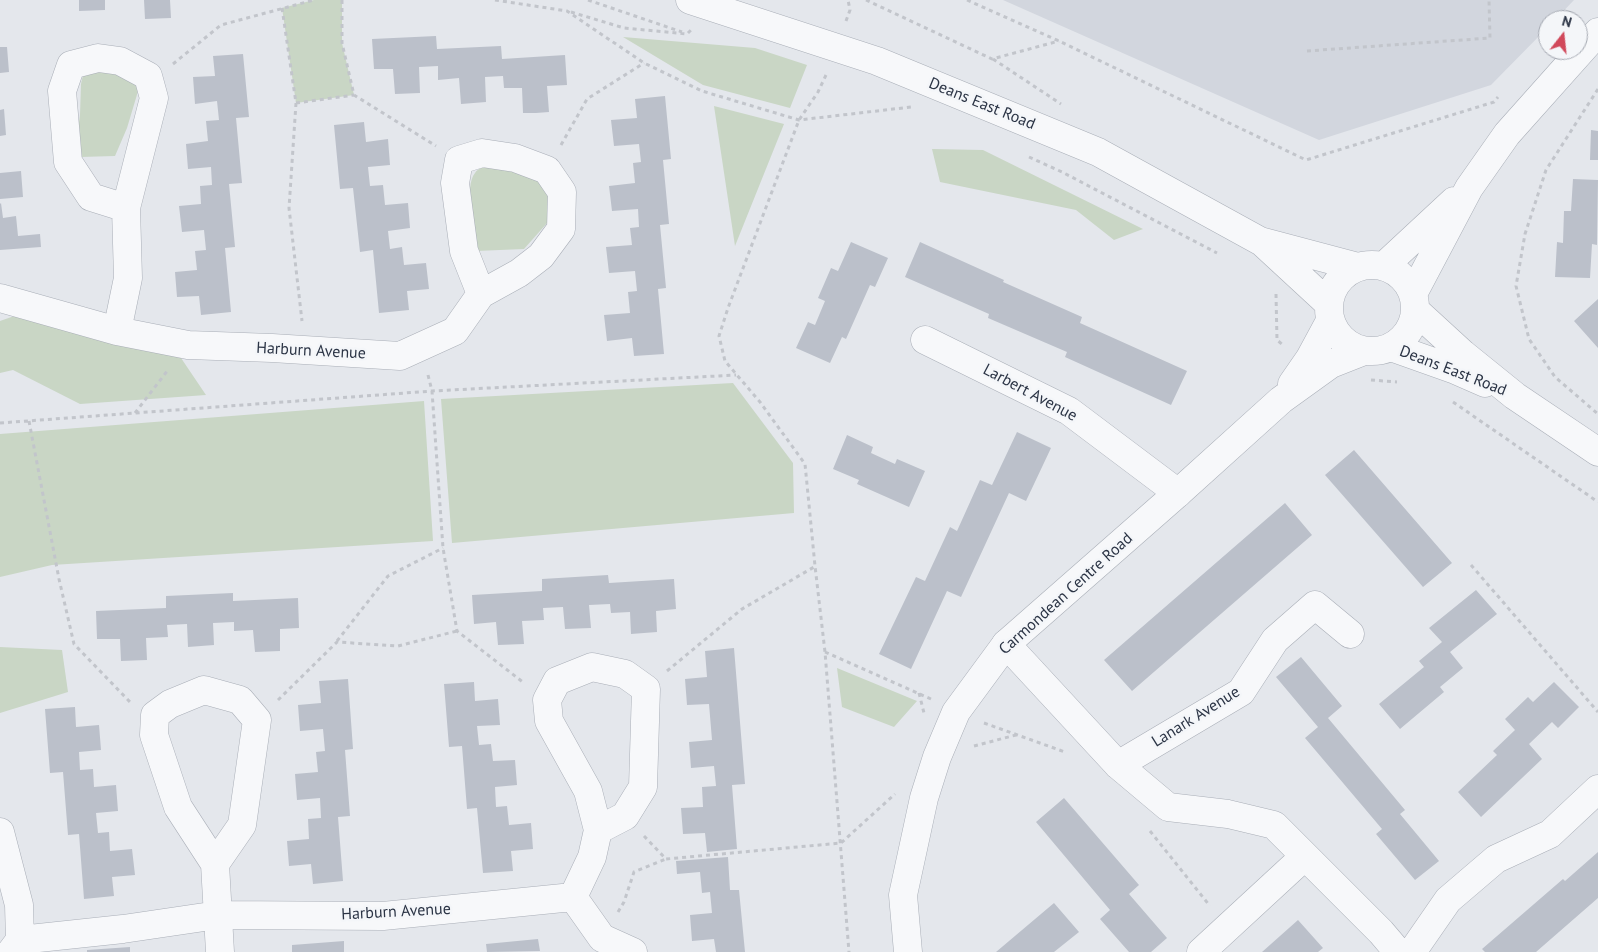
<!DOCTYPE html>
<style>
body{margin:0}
#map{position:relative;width:1598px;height:952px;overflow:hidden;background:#e4e7ec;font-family:"PT Sans",sans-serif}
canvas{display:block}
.north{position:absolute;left:1538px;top:10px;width:50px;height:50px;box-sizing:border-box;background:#f4f6f9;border:1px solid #a4a8b1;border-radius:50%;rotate:16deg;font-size:14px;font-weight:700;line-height:20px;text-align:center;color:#2b3445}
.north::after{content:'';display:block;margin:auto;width:18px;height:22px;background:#d1495b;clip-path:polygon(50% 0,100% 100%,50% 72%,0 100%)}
</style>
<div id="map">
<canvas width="1598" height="952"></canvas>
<div class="north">N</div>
</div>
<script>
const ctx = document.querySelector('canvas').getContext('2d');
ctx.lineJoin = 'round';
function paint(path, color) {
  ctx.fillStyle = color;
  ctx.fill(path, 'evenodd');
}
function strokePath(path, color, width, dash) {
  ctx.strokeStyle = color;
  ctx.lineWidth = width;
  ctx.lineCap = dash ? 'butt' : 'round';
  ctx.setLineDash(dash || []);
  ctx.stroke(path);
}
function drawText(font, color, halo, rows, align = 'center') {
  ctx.font = font + ' "PT Sans",sans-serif';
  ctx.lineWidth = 5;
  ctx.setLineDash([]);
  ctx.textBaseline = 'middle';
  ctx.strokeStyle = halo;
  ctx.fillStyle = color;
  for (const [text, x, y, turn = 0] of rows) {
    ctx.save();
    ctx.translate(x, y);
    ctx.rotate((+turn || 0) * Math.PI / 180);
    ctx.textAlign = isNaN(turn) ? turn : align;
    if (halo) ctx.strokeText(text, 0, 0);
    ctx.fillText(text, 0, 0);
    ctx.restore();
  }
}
paint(new Path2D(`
 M1003,0H1574L1555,20H1548V27L1491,85L1319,140Z`), '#d2d6de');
paint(new Path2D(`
 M314,0H342V43L354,95L296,103L282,8Z
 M623,37L755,48L807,65L790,108L703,85Z
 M92,71L122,73L139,88L127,128L115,156L80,157L76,143L80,115L81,84L83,75Z
 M714,106L784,124L735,246Z
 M932,149L983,150L1143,229L1114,240L1076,210L940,182Z
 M489,165L500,167L537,179L550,199L548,222L524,249L476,251C473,235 464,185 475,173C478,168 484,167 489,165Z
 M20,314L181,358L206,395L80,404L13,370L0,373V321Z
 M733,383L793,463L794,513L452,543L441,399Z
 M424,401L433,541L52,565L0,577V434Z
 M0,647L62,650L68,692L0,713Z
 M837,668L917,701L894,727L842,707Z`), '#c9d6c5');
paint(new Path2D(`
 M79,0H105V10L79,11Z
 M144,0H170L171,18L145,19Z
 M436,36L437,49L501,46L502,59L565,55L567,85L547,86L549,112L536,113H523L522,88H504L503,76L485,77L486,102L461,104L459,78L438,80V66L419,67L420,93L395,94L393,69H374L372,39Z
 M0,47H7L9,72L0,73Z
 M243,54L249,117L236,118L242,183L229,184L235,247L225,248L231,312L201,315L199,296L177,297L175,272L197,270L195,251L206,250L204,230L182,232L179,206L201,204L200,186L212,185L211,167L188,169L186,144L208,141L206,121L219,120L217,101L195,104L193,77L215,76L213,56Z
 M665,96L671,159L663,160L669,224L660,225L666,288L658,289L664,354L634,356L632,338L607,341L604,315L630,313L628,292L637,291L635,271L609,273L606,247L632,245L630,228L639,227L638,209L612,211L609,186L635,183L633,163L641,162L639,144L614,146L611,120L637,118L635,99Z
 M4,109L6,135L0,136V110Z
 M364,122L366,142L388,139L390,165L368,167L370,186L383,185L385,205L408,203L410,228L388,231L390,249L402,247L404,265L426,263L429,289L407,291L409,310L379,313L373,250L360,252L353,188L340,189L334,125Z
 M1591,130L1598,131V160H1590Z
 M21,171L23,197L0,199V173Z
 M1573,179L1598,180L1597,245L1592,244L1590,278L1555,277L1557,242L1563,243L1564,211H1571Z
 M1,203L3,218L16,216L18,236L40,234L41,247L0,250V204Z
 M851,242L888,258L875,287L870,285L846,339L842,337L830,363L796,348L808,322L815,325L825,301L818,298L831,268L838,271Z
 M920,242L1004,280L1003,282L1082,317L1080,323L1187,371L1171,405L1065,357L1067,352L988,318L989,314L905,277Z
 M1598,299V348L1574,321Z
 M1017,432L1051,448L1026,501L1009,493L961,597L947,591L911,669L879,654L916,577L925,581L950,527L957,531L980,480L992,485Z
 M847,435L873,447L871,453L895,464L897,459L925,471L909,507L857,484L859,480L833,469Z
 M1354,450L1452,563L1423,587L1325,475Z
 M1285,503L1312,535L1132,691L1104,660Z
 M608,575L609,583L674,579L676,609L656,611L657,632L631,634L630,612L611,613L610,604L589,605L591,628L565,629L563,607L543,608L544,620L522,621L524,644L498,645L496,622L474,624L472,595L542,591V579Z
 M1476,590L1497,614L1450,652L1463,668L1440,687L1444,692L1400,729L1379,704L1424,667L1419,661L1442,642L1429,628Z
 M233,593V601L298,598L299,628L280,629V651L255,652L253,630L234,631V622L213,623L214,645L188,647L187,624L167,625L168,637L146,638L147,660L121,661L120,639H97L96,611L166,608V596Z
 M734,648L745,784L732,785L737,849L707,852L705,833L683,834L681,808L703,807L702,787L716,786L714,766L691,768L689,742L712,740L709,704L687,705L685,679L707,677L705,651Z
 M1301,657L1342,706L1328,718L1405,810L1400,814L1439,861L1415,880L1376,834L1382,829L1305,738L1318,727L1276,677Z
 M348,679L353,749L345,750L350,816L338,817L343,881L313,884L311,864L289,866L287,841L309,839L308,819L321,818L320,798L297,800L295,774L318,772L316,752L325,751L323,729L300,731L298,705L321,703L319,681Z
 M474,682L475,701L498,699L500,725L477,726L479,745L491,744L493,761L515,760L517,785L495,787L496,807L507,806L509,825L531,823L533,849L511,851L513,871L483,873L477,808L467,809L462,746L449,747L444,684Z
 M1554,682L1579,707L1558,728L1552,722L1529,744L1542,759L1481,817L1458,792L1497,755L1493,751L1515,730L1505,719L1528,697L1533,702Z
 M75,707L76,727L99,725L101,750L79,752L80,770L93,769L94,787L116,785L118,811L96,813L98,833L109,832L110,851L132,849L135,875L112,877L114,896L84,899L79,834L68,835L63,772L50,773L45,709Z
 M1064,798L1139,885L1129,894L1167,938L1151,952H1129L1100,919L1110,910L1036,822Z
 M1598,852V898L1536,952H1485L1482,949L1563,879L1565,881Z
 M728,857L730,890H739L745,952H716L714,939L692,941L690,915L712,913L710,892L702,893L700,872L677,874L676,861Z
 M1054,903L1079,932L1054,952H996Z
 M1298,920L1323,948L1318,952H1262Z
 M538,939L540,951L487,952L486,944Z
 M344,941V952H292V945Z
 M130,947V952H87V950Z`), '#bbc0ca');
const minor = new Path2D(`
 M482,153L515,158L547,170L562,192L561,229L541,256L519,273L481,294L464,251L455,183L459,160Z
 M0,298L117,331L188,345L272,348L400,356L455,331L481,294
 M117,331L128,278L126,208L91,197L68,162L62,91L71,65L98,58L120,61L148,76L154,98L126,208
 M925,340L1069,411L1178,493
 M1006,644L1118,765L1168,807L1228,814L1274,825L1381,932L1398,952
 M1118,765L1241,692L1275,640L1315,605L1350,634
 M0,832L19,905L20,940
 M215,864L178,807L154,735L155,715L170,704L204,690L240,700L257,720L242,825L215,864L220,952
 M573,897L592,857L598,830L625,816L643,787L646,689L625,674L592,667L557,681L547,700L549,721L588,791L598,830
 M573,897L602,938L633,952
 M11,952L20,940L123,929L218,915L383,916L573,897
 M1201,952L1305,856
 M1412,952L1448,900L1496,859L1550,834L1598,789`);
const tertiary = new Path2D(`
 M690,0L877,61L1098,152L1260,241L1358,267
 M1263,243L1328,303
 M1329 308a43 43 0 1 1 86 0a43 43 0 1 1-86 0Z
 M1384,266L1454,201
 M1413,294L1469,188L1507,134L1598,32
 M1415,310L1463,354L1515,396L1598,452
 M1391,347L1453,369L1485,383
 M1292,384L1310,358L1330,321
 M908,952L903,895L924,798L937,757L956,712L1006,644L1178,493L1281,400L1331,364L1364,351`);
strokePath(minor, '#a9aeb7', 29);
strokePath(tertiary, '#a9aeb7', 29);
strokePath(new Path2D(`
 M342,0V43L354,95L436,146
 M495,0L567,11L644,63L702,91L799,120L911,107
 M588,0L682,32
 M866,0L992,59L1059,41
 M967,0L1059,41L1306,160L1494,102L1498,97
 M282,8L296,103L354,95
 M571,12L624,28L687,34L691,30
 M846,21L850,10L848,0
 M1307,51L1490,38L1489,0
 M993,59L1061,104
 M173,64L221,25L314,0
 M826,75L818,92L799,120L728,308L719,336L725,361L760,402L805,464L815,566L825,652L849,952
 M1598,89L1546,170L1525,234L1516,286L1529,339L1555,377L1598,414
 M296,103L289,208L302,321
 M561,145L587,99L644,63
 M1029,157L1062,172L1217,253
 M1276,294L1277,340L1283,345
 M428,375L432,391L443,548L457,631L524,683
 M1371,380L1397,382
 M1453,402L1598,502
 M135,413L168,370
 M29,421L59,579L74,644L130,702
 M0,423L432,391L736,375
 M1471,565L1598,712
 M337,641L388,576L443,548
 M825,652L931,699
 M667,671L742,609L814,567
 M919,693L924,713
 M278,700L337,642L398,646L457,631
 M984,723L1065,752
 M974,746L1016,735
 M1150,831L1210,906
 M644,836L666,859L841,843L895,794
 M618,912L624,902L634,872L666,859`), '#c2c5cb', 3, [4, 4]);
strokePath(minor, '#f7f8fa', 28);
strokePath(tertiary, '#f7f8fa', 28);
drawText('16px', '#2b3445', '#f4f6f9', [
 ["Deans East Road",982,104,22],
 ["Harburn Avenue",311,351,3],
 ["Deans East Road",1453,371,21],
 ["Larbert Avenue",1030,393,28],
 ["Carmondean Centre Road",1066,594,-42],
 ["Lanark Avenue",1196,717,-32],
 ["Harburn Avenue",396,912,-3]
]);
</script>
